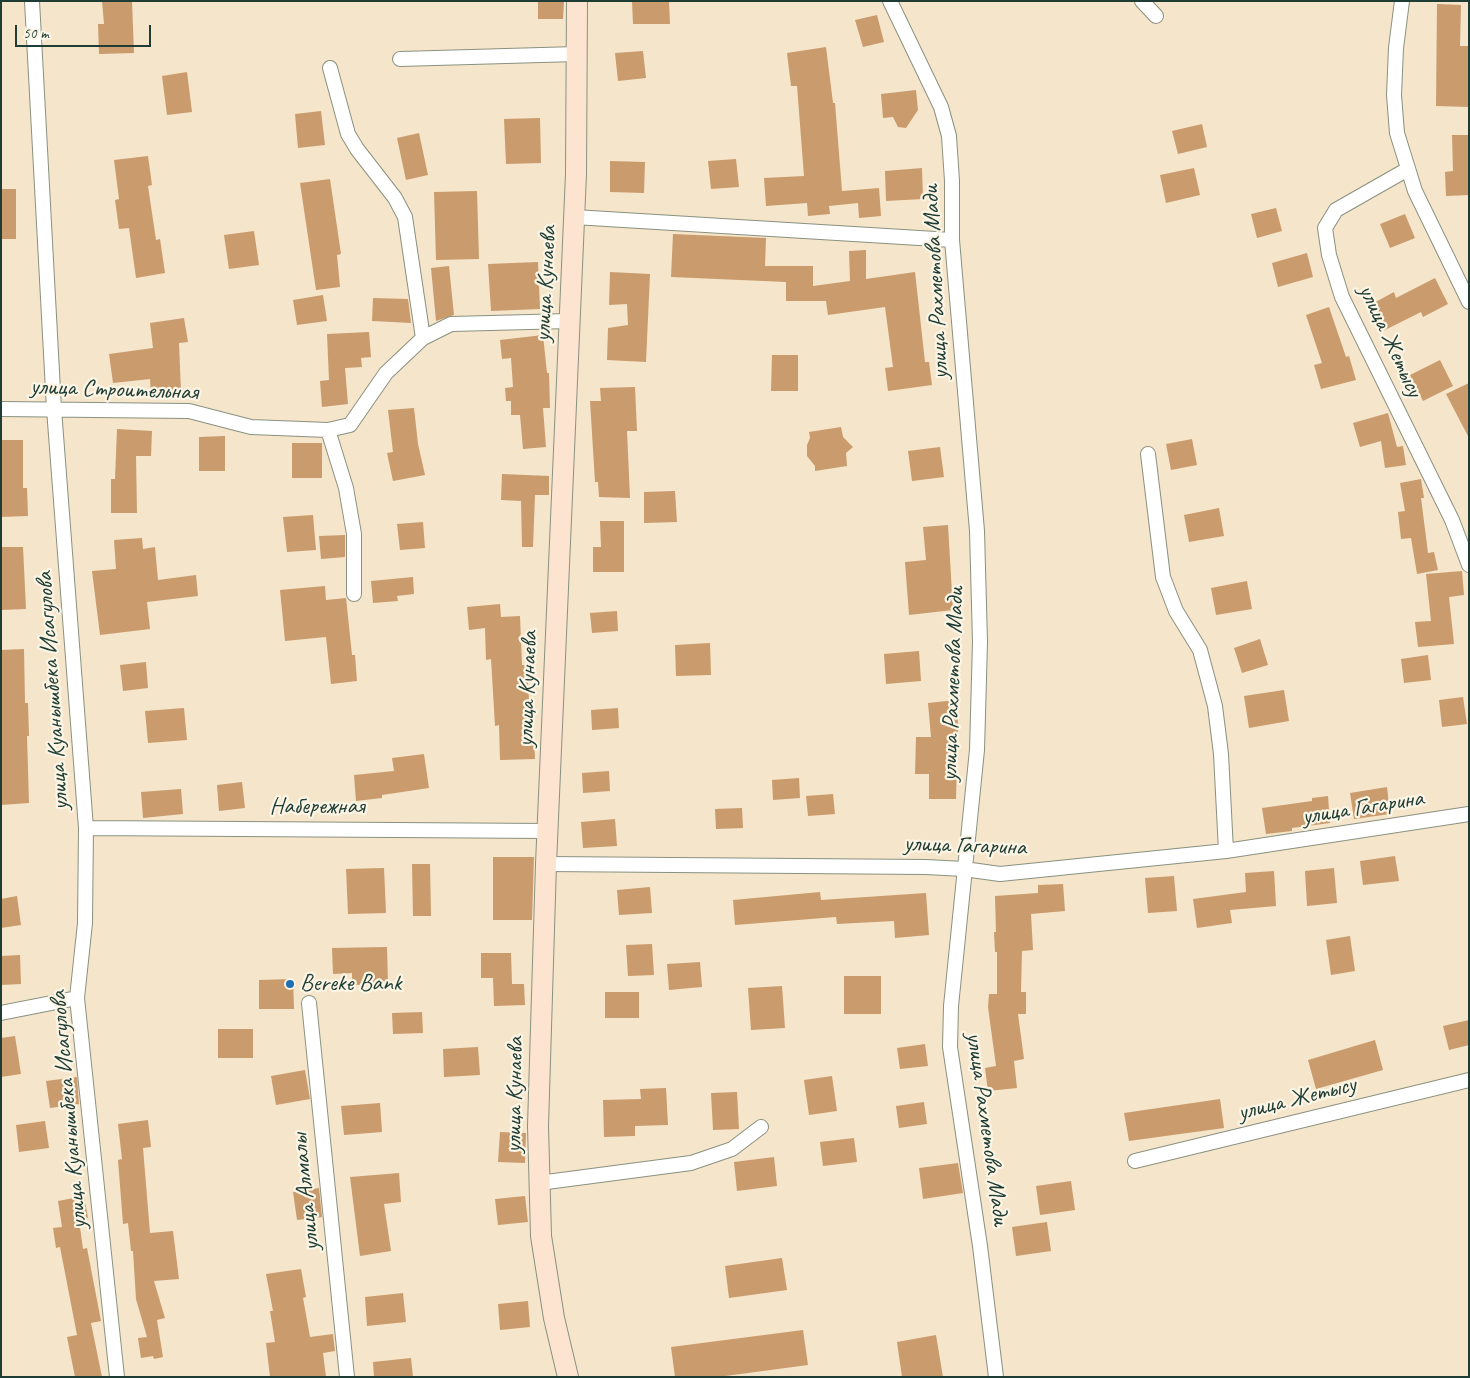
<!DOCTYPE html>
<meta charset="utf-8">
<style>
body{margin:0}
#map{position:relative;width:1470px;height:1378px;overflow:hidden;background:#f5e5ca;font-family:Caveat,sans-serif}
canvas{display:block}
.frame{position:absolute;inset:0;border:2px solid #1f3d34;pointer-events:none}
.scale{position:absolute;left:15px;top:25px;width:136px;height:22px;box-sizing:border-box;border:2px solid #1f3d34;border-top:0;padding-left:6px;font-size:15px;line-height:18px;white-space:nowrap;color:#1f3d34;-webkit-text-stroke:4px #fcf5e5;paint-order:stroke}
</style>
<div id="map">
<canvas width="1470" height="1378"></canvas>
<div class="frame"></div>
<div class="scale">50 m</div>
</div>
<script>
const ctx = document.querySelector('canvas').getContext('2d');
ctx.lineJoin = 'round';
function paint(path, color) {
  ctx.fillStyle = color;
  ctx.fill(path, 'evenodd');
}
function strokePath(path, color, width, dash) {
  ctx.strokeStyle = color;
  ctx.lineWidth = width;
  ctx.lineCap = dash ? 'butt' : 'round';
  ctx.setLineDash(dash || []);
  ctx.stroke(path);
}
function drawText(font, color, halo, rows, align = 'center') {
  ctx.font = font + ' Caveat,sans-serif';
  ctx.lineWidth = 4.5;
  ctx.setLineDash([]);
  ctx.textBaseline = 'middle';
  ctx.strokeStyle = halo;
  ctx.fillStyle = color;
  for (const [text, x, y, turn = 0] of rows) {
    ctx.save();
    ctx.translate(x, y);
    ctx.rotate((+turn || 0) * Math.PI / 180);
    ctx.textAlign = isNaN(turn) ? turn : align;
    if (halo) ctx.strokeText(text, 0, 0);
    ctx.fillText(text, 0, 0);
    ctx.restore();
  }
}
paint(new Path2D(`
 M102,1H132L134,53L99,54L98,24H104Z
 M538,1H564L563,19H538Z
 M632,1H669L670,24H633Z
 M1437,4L1461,5L1460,46H1469V107L1436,106Z
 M877,15L884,42L863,47L855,20Z
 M826,47L833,103H835L842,191L879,188L881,216L859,218L858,203L829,206L830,214L808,216L807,203L766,206L764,178L804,176L797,86H791L787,53Z
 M643,51L646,78L618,81L615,53Z
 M187,72L192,112L167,115L162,76Z
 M916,90L918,110L906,128L898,127L893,117L883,118L881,94Z
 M321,111L325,145L298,148L295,114Z
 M540,118L541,163L506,164L504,119Z
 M1202,124L1207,147L1178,154L1172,131Z
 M419,133L428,175L406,180L397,138Z
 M1452,135H1469V195L1446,196L1445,172L1453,171Z
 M148,156L152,185L148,186L156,240L160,239L165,273L136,278L129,228L119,229L115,200L119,199L114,160Z
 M736,159L739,187L711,189L708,161Z
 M610,161L645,162L644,193L610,192Z
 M922,168L923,199L886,201L885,171Z
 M1194,168L1200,195L1166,203L1160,175Z
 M330,179L341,254L337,255L340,287L316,290L300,183Z
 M1,189H16V239H1Z
 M477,191L479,259L436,260L434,192Z
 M1276,208L1282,231L1257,238L1251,214Z
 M1405,214L1415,238L1390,248L1380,224Z
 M254,231L259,265L229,269L224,235Z
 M673,234L766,238L765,266H813V286L850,281L849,251L866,250V279L915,272L925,362H929L932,385L888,391L885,368L893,367L885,307L828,315L826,301H786V282L671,277Z
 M1307,253L1313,277L1278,287L1272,263Z
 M538,262L540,309L491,311L488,264Z
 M449,266L454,315L436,321L431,268Z
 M610,272L650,274L646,362L607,360L608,328L628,325L627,304L609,305Z
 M1435,278L1448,304L1423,317L1421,312L1383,331L1370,305L1394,292L1396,298Z
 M323,295L327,321L297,325L293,300Z
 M373,298L408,299L411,323L372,321Z
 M1329,307L1346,357L1349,356L1356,380L1321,389L1314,365L1322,363L1306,315Z
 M184,318L188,342L179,343L181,392L151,394L150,379L113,383L109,354L153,348L150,323Z
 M369,332L371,357L361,358L362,367L345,368L348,404L322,407L320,381L329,380L327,334Z
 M543,335L547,373H549L550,408H543L546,447L523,449L520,415H511V401H506L505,388L513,387L511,358L502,359L500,340Z
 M772,355H798V391H771Z
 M1440,360L1453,386L1423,401L1410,375Z
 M1469,383V438L1446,394Z
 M635,387L637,431H627L630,498L599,497L598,482H595L590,401H601L600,388Z
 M414,408L418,444L425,475L393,481L387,453L393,452L388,410Z
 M1388,413L1397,447L1403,446L1406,465L1385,468L1381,441L1360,447L1353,423Z
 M841,427L843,437L853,447L846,453L847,466L815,471V466L807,456V445L810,438L809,432Z
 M117,429L152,431L151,456H136L137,513H111V479H115Z
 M225,436V471H199V437Z
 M1192,439L1197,465L1171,470L1166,444Z
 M1,440H23V488H27L28,516L1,517Z
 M292,443H322V478H292Z
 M940,447L944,477L912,481L908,451Z
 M502,474L549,476V495H535L533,547H522L521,501L501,500Z
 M1421,479L1424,498H1421L1428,553L1434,552L1438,570L1417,574L1411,538L1401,539L1398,512L1405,511L1400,483Z
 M675,491L677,522L644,523V492Z
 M1219,508L1224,536L1189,542L1184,515Z
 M313,515L316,550L287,552L283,517Z
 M600,521H624V572H593V547H601Z
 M423,522L425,548L400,550L397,524Z
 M948,525L953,610L909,615L905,562L926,560L923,527Z
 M345,535V557L321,559L319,536Z
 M142,538L143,549L155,547L158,580L196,575L198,596L147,602L150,629L100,635L92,571L116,569L114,540Z
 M1,547H23L26,609L1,610Z
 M1462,571L1464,595L1449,597L1454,644L1418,647L1415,622L1431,621L1426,574Z
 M413,577L414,594L397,596L398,601L373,603L371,581Z
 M1247,581L1252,609L1216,615L1211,588Z
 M325,586L326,600L346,598L352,655H355L357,681L331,684L326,637L285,641L280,590Z
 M500,604L501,617L520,616L522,665H527L531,736H534L535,759L500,760L499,725L495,726L491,659L486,660L485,628L469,630L467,607Z
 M617,611L618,631L592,633L590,613Z
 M1260,639L1268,665L1242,673L1234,648Z
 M710,643L711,675L676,676L675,645Z
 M24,649L25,703H28L29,736H27L29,803L1,805V650Z
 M919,651L921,681L886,684L884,654Z
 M1428,655L1431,680L1404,683L1401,659Z
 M146,662L148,688L123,691L120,665Z
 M1284,690L1289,721L1249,728L1244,696Z
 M1463,697L1467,724L1442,727L1439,700Z
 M956,700L958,724L956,799H929V774H915L916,737H931L928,703Z
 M184,708L187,740L148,743L145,711Z
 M618,708L619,728L592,730L591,710Z
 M424,754L429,788L382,795V798L356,801L354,775L394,771L392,758Z
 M609,771L610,791L583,793L582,773Z
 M799,778L800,798L773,800L772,780Z
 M242,782L245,808L219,811L217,785Z
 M1387,787L1390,814L1354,819L1350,793Z
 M181,789L183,814L143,818L141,792Z
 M833,794L835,814L808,816L806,796Z
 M1328,796L1330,823L1292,828V831L1266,834L1262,808L1312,801V798Z
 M742,808L743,828L716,829L715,809Z
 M615,819L617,846L583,848L581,822Z
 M1395,856L1399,881L1363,885L1360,861Z
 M493,857H534L532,920H493Z
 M412,864H430L431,916H413Z
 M384,868L386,913L348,914L346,869Z
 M1334,868L1337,903L1307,906L1305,871Z
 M1274,871L1276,906L1230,910L1232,923L1197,928L1193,899L1246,892L1245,873Z
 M1174,876L1177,911L1148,913L1145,878Z
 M1063,884L1065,911L1031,914L1033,950L1022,951L1021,992H1026V1014H1018L1024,1059L1014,1061L1017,1088L988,1091L985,1068L996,1066L988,1007L989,994H997V952H995L994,932H996L995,896L1038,893V885Z
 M650,887L652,913L619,915L617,890Z
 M820,892L821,900L926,893L929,935L895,938L894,921L837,924L836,917L735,925L733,900Z
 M17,896L21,925L1,928V899Z
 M1350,936L1355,971L1331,975L1326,940Z
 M652,944L654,975L628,976L626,945Z
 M387,947L388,984L352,985V973L333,974L332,948Z
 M481,953H511L512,984H524L525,1005L494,1006L493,978H481Z
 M20,955L21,984L1,985V956Z
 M700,962L702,987L669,990L667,964Z
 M844,976H881V1014H844Z
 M293,979L294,1009H259V980Z
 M782,986L785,1028L751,1030L748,988Z
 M605,992H639V1018H605Z
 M422,1012L423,1033L393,1034L392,1013Z
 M1469,1020V1045L1449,1050L1443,1026Z
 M218,1029H253V1058H218Z
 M15,1036L21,1074L1,1077V1038Z
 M1375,1040L1383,1070L1316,1089L1308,1060Z
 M925,1044L928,1066L900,1069L897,1048Z
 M478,1047L480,1075L444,1077L443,1049Z
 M305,1070L310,1099L276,1105L271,1076Z
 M832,1076L837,1111L809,1115L804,1080Z
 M77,1077L79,1104L50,1108L46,1081Z
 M666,1088L668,1125L635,1126V1136L604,1137L603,1100L641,1099L640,1089Z
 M737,1092L739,1129L713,1130L711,1093Z
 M1220,1099L1224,1128L1129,1141L1124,1113Z
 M924,1102L927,1124L899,1128L896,1106Z
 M380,1103L382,1132L344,1135L341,1106Z
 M148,1120L151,1147L143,1148L150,1233L173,1231L179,1279L154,1281L165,1318L157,1320L163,1357L154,1359L153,1356L141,1358L138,1338L147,1337L136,1299L133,1251H131L128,1223L123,1224L118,1160L122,1159L118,1124Z
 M45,1121L49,1148L19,1152L16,1125Z
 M500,1132L526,1133L525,1163L498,1162Z
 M854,1138L857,1162L823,1166L820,1142Z
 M774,1157L777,1186L737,1191L734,1162Z
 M958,1163L963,1193L923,1199L919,1168Z
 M399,1173L401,1202L384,1204L391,1251L360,1256L350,1177Z
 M1071,1181L1075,1210L1040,1215L1036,1186Z
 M319,1188L322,1217L297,1220L293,1192Z
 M84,1196L88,1218L79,1220L83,1249L87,1248L101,1321L91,1323L102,1377H75L67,1337L77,1335L60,1247L56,1248L53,1228L62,1227L58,1201Z
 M525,1196L528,1222L498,1225L495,1199Z
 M1047,1222L1051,1251L1016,1256L1012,1227Z
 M782,1258L787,1290L729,1298L725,1266Z
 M301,1269L306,1297L303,1298L310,1337L333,1334L335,1351L323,1353L326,1377H270L266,1343L275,1342L270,1311H273L266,1274Z
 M403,1293L406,1322L367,1326L365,1297Z
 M528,1301L530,1327L500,1330L498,1304Z
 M803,1330L808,1365L718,1377H675L671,1347Z
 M936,1335L943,1377H902L897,1342Z
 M411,1358L413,1377H374L373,1362Z`), '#ca9b6c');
const street = new Path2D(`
 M32,1L54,409L86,828L85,923L77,998L117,1377
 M890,1L941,107L949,136L952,181V240L977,531L980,642L977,750L951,1006L950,1047L980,1246L996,1377
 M1142,1L1156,16
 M1402,1L1396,48L1394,95L1397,133L1415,191L1469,302
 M400,59L577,54
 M330,68L348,134L357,149L395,198L405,217L423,338
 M1408,169L1336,210L1325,228L1329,255L1342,297L1452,520L1469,565
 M574,217L952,240
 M1,409L189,411L251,427L328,430L350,425L386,373L423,338L451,324L569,321
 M328,430L346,488L354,534V594
 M1148,454L1163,577L1176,611L1200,650L1215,706L1221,754L1226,851
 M86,828L548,831
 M546,864L926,867L964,869L1000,874L1226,851L1469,814
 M309,1003L347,1377
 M1,1013L77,998
 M1135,1161L1469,1080
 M539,1183L691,1163L732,1149L761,1127`);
const secondary = new Path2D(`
 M568,1377L554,1318L541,1236L538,1126L546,864L576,174L577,1`);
strokePath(street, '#8a917f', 16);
strokePath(secondary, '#8a917f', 22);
strokePath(street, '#fff', 14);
strokePath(secondary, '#fde4d1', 20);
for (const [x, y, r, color] of [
 [290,984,5,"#1f6fb2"]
]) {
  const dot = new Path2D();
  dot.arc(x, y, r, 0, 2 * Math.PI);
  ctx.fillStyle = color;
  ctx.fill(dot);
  strokePath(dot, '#fcf5e5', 2);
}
drawText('24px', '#1f3d34', '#fcf5e5', [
 ["улица Рахметова Мади",936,282,-93],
 ["улица Кунаева",546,284,-87],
 ["улица Жетысу",1390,341,65],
 ["улица Строительная",114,390,2],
 ["улица Рахметова Мади",953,684,-88],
 ["улица Кунаева",528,689,-88],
 ["улица Куанышбека Исагулова",53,691,-94],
 ["Набережная",317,807],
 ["улица Гагарина",1363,808,-9],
 ["улица Гагарина",965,846,2],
 ["улица Кунаева",515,1095,-89],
 ["улица Жетысу",1297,1099,-14],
 ["улица Куанышбека Исагулова",69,1110,-95],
 ["улица Рахметова Мади",987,1129,82],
 ["улица Алмалы",306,1192,-96]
]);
drawText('24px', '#1f3d34', '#fcf5e5', [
 ["Bereke Bank",300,984]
], 'left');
</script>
